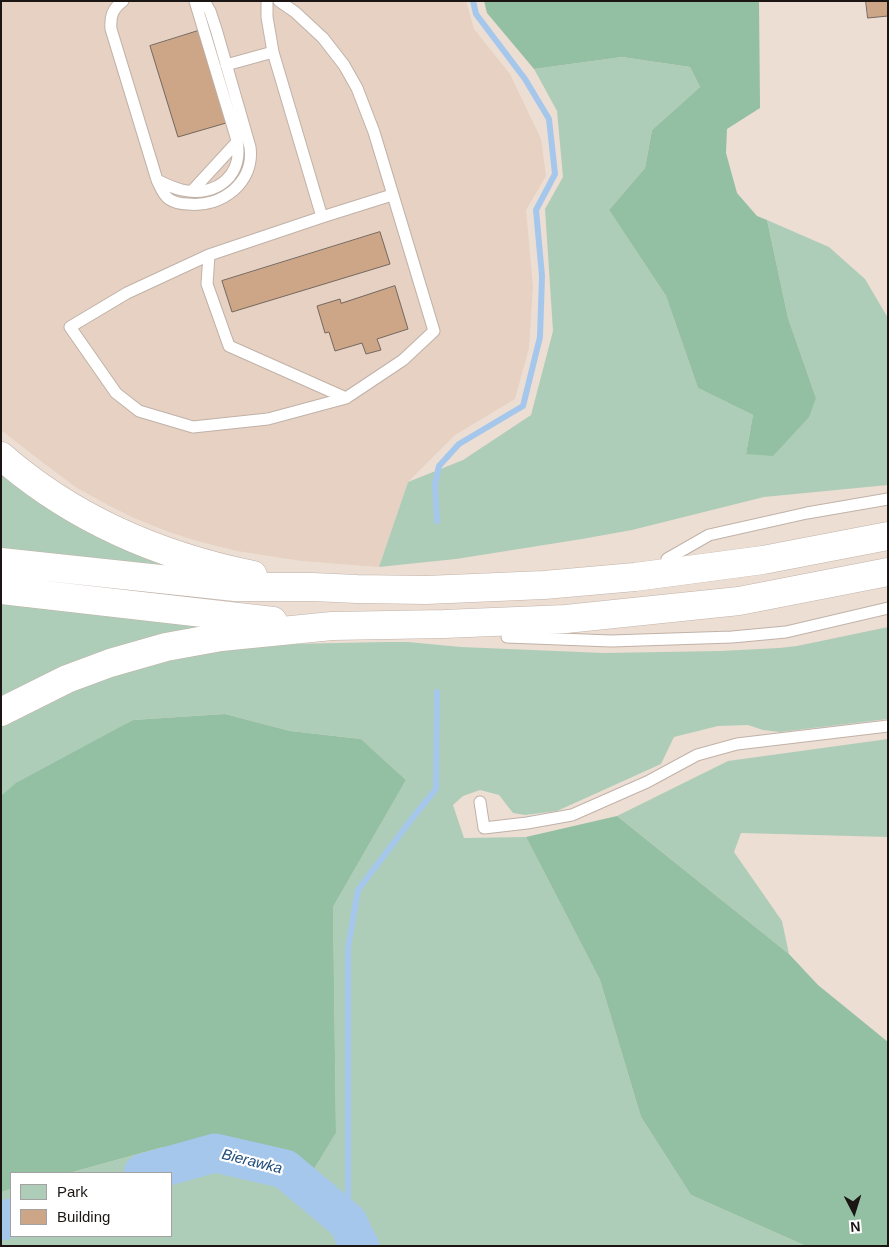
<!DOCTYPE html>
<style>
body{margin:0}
#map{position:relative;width:889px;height:1247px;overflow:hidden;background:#edded4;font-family:Helvetica,sans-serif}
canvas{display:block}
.frame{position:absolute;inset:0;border:2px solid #1b1613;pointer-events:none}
.legend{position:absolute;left:10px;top:1172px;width:162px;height:65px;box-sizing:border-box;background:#fff;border:1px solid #a4a2a1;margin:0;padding:6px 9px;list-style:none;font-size:15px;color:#1b1613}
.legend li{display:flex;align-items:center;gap:10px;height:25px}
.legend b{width:25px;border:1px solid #a4a2a1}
.north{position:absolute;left:829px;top:1187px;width:50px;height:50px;-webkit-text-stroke:4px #fff;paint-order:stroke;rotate:175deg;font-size:14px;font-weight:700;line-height:20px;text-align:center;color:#1b1613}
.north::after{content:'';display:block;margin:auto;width:18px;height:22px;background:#1b1613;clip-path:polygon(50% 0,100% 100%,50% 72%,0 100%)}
</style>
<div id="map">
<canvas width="889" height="1247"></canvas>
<div class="frame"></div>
<ul class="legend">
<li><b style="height:14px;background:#aecdb8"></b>Park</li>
<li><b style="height:14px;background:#cda587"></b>Building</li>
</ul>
<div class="north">N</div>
</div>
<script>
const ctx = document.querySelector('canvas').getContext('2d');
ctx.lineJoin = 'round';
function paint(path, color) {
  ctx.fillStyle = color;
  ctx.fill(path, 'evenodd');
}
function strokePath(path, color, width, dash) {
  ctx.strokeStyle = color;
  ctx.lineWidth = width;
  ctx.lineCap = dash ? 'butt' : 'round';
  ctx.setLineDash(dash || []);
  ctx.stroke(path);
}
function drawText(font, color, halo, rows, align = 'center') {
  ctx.font = font + ' Helvetica,sans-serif';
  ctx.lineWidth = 4.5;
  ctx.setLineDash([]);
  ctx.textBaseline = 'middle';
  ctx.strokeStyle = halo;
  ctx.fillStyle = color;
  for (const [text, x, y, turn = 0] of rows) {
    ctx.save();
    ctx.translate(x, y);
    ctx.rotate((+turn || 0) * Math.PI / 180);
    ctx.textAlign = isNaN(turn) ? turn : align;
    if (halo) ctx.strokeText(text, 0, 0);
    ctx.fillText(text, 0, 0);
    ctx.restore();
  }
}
paint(new Path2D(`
 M1,1H466L474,29L510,74L541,139L546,176L526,210L533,287L529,348L515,399L455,435L408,482L379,567L302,561L237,551L197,541L169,532L134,518L108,505L77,488L46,465L1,430Z`), '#e6d1c2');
paint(new Path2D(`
 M622,57L690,67L700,87L652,130L645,168L609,210L666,296L698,388L753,415L746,454L816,398L788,318L767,220L829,247L865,279L888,318V485L764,497L632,530L582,539L456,559L379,567L408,482L463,460L531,415L553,331L545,209L563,177L557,111L534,69Z
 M1,472L171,567L1,550Z
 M1,603L218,626L1,701Z
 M888,627V719L780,732L763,730L748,725L718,726L674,737L661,764L557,811L525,815L513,813L499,795L480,790L463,796L453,805L464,838L526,837L600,980L641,1117L691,1195L806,1246H1V1192L11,1189V1236H171V1173H69L163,1147L314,1169L336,1133L333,907L406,780L361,739L290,731L225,714L133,720L1,796V726L69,692L138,668L177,659L214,652L255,647L290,644L385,642H408L461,647L604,653L720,651L779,648L797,646Z
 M888,739V837L741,833L734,852L782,921L789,954L617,816L728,761Z`), '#aecdb8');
paint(new Path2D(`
 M484,1H759L760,108L727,129L726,153L737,193L757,216L767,220L788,318L816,398L809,417L773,456L746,454L753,415L698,388L666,296L609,210L645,168L652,130L700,87L690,67L622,57L534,69L487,13Z
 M225,714L290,731L361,739L406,780L333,907L336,1133L314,1169L163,1147L69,1173H11V1189L1,1192V796L16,783L133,720Z
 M617,816L789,954L818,985L888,1042V1246H806L691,1195L641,1117L600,980L526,837Z`), '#93bfa2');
strokePath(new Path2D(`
 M437,521L435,484L439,466L459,444L523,406L540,337L542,276L536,210L555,174L549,119L525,79L476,14L473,1
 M348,1222V948L358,890L414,816L436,789L437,692`), '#a6c7ec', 6);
strokePath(new Path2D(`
 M143,1173L215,1153L285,1169L348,1222L355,1238L360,1246
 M1,1221L11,1218`), '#a6c7ec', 39);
const building = new Path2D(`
 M866,1H888V16L868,18Z
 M198,31L226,123L178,137L150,46Z
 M380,232L390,264L232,312L222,281Z
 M395,286L408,329L377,339L381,350L366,354L362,343L335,351L329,332L325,333L317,306L340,299L341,303Z`);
paint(building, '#cda587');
strokePath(building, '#74685f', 1);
const service = new Path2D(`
 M123,1C112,9 110,17 111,29L157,180C160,186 163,195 169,199C175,203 182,204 188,204C222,208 255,182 250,147L216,29L210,11L204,1
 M267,1V17L273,52L322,217L209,255L207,284L229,346L346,398L403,360L434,331L374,132L357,88L344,65L323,38L295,12L279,1
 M226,65L273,52
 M157,180C165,184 173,188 182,190C218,198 246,173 236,137L195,1
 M192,191L237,142
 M322,217L392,195
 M209,255L127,293L70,327L116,393L139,411L193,427L268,419L346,398
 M667,559L709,535L807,513L888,499
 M507,637L611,641L732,637L786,632L888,608
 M480,802L484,828L527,823L572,815L647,782L697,755L737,744L888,726`);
const motorway = new Path2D(`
 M1,456C73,519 160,556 253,575
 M1,562L235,587H313L357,589L426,590L544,585L635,577L763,560L888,536
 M1,590L273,621
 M1,712L67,679L110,663L166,647L221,637L332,626L444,624L566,619L739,601L888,572`);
strokePath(service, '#c0b2a8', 13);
strokePath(motorway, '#c0b2a8', 29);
strokePath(service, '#fff', 11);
strokePath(motorway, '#fff', 28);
drawText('italic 15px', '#1d4b7a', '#fff', [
 ["Bierawka",252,1162,14]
]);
</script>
